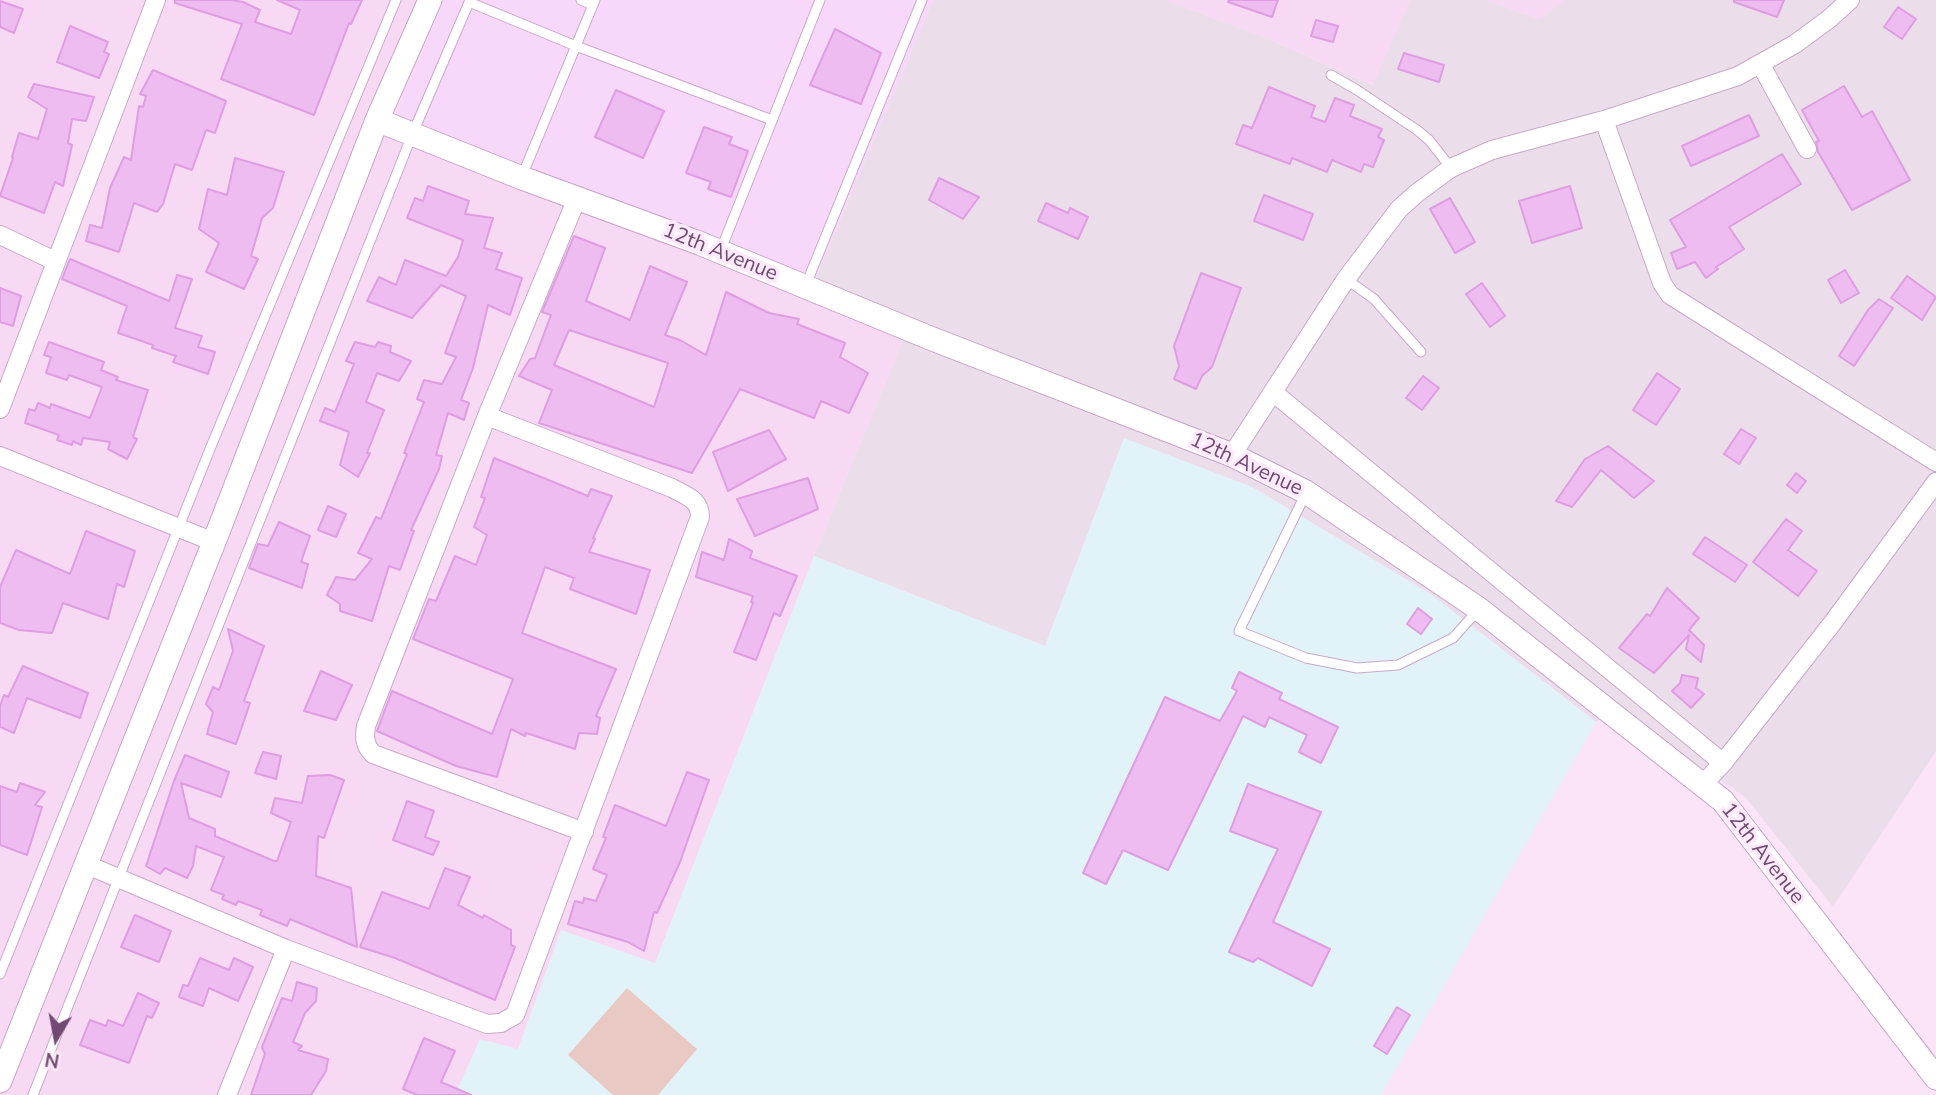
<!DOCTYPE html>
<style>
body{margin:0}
#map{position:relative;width:1936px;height:1095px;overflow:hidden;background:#fbe4f7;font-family:"Nunito Sans",sans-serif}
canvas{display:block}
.north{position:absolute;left:21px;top:1004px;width:70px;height:70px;-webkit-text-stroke:5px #feeafb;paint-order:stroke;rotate:190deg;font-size:19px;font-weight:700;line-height:28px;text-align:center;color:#704a73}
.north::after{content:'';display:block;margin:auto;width:24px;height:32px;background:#704a73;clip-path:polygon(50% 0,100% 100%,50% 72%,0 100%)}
</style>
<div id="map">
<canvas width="1936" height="1095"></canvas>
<div class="north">N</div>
</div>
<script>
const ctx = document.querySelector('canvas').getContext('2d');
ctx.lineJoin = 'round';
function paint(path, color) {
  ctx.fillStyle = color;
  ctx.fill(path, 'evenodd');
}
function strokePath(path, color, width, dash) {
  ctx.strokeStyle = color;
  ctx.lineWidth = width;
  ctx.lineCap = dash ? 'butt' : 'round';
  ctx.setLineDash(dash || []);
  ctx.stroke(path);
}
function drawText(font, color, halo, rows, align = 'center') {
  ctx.font = font + ' "Nunito Sans",sans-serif';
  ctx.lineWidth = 7;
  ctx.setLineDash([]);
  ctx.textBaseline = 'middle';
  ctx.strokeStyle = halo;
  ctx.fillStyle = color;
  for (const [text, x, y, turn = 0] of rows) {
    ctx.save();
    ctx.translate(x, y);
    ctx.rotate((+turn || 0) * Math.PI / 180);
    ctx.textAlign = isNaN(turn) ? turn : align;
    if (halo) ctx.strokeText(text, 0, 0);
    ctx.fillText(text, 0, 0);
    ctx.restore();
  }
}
paint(new Path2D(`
 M0,0H444L394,117L912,318L814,556L655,964L561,931L518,1049L455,1095H0Z
 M1165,0H1410L1374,85L1259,35Z
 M1486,0H1565L1539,19Z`), '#f8d9f4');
paint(new Path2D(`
 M444,0H933L815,280L394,118Z`), '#f7d8fb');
paint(new Path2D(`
 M933,0H1165L1259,35L1373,85L1410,0H1486L1539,19L1565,0H1936V751L1833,907L1746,798L1615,709L1596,722L1429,593L1252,487L1124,439L1045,646L814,556L912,318L815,280Z`), '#ebdeea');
paint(new Path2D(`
 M1124,438L1252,487L1429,593L1596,722L1381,1095H455L480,1039L518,1049L561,930L655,963L814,556L1045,646Z`), '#e1f3f8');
paint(new Path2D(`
 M627,988L697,1049L658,1095H613L568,1055Z`), '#e8c9c3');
const building = new Path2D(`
 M175,0H232L243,2L260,10L255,22L291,34L300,10L277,0H362L351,24L349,23L314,115L221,79L242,24L175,3Z
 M1229,0H1278L1272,17L1228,2Z
 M1734,0H1784L1777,17L1734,2Z
 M0,1L23,9L14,33L0,27Z
 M1898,7L1916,19L1902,39L1884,27Z
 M1316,20L1338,26L1333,42L1311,36Z
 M70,26L108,42L104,52L109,54L99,78L57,62Z
 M835,29L881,53L861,104L810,85Z
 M1404,53L1444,65L1439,82L1398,69Z
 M153,70L226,101L215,133L206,130L192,170L175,164L163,204L157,212L134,203L119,252L86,241L90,225L102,228L110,188L124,157L131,160L139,106L143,107L146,96L140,94Z
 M34,84L94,97L86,121L72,119L68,143L72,145L63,186L55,182L44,213L0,196L13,158L12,157L19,133L38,139L47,109L28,97Z
 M1844,86L1862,117L1872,111L1910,180L1852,210L1818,152L1816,142L1819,141L1802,110Z
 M1269,87L1315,106L1311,117L1325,122L1335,98L1354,105L1350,116L1382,129L1378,137L1384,140L1373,167L1364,164L1361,172L1332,160L1327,172L1292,158L1290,164L1236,144L1243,125L1252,128Z
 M616,90L664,111L643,158L595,137Z
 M1749,115L1759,136L1691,166L1682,146Z
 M704,127L732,137L729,144L748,151L731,197L708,189L711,182L686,173Z
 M1782,154L1801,184L1729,227L1744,249L1716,267L1718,269L1706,278L1695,262L1677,269L1671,253L1686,247L1670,220Z
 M235,158L284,172L273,208L262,218L251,256L258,259L244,289L206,272L219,243L199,229L208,189L227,195Z
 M939,178L979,197L963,219L929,200Z
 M428,186L469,201L465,214L493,218L484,248L502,253L496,269L522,278L510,315L488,305L473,368L461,400L469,403L464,420L448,413L436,455L442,456L439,469L411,530L414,531L400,570L389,566L372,621L340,611V604L327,595L336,577L355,580L372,559L358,553L376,517L381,519L407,454L404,453L424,402L417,399L424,380L442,384L456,357L445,353L466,296L441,285L412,318L367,301L379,277L396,285L405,260L446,276L458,257L463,240L407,218L415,198L423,201Z
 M1570,186L1582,228L1532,243L1519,201Z
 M1264,195L1313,214L1303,240L1254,221Z
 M1450,198L1475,242L1455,253L1430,209Z
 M1046,203L1068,213L1070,208L1088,217L1078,239L1038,221Z
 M574,236L605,248L586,301L630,320L650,266L687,282L665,335L680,340L706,355L726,292L769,313L799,319L797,324L845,343L840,357L868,373L849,413L821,401L814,418L740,389L692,473L539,423L552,390L519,376L530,359L535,358L551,315L542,312ZM569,330L668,363L654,407L554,365Z
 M70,259L169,301L177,275L192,279L175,328L202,336L198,347L215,352L208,374L173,362L176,356L152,348L153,345L118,333L127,306L62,279Z
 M1845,270L1859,293L1841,303L1828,280Z
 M1201,273L1241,288L1212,367L1202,376L1196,389L1174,379L1179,366L1174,346Z
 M1907,276L1936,297L1922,320L1891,298Z
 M1482,283L1505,316L1490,327L1466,294Z
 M0,288L21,296L13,326L0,322Z
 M1879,299L1893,308L1854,366L1839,356L1868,310Z
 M49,342L104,362L101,370L118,377L116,380L148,390L133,437L137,439L127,459L108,449L110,442L83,438L81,445L73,441L72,445L57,440L59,435L25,423L29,409L35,411L38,403L50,408L51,404L90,418L102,387L69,375L67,380L46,373L51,357L44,355Z
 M355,342L375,347L378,342L391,346L390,352L411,361L399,381L377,373L366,402L384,410L367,453H370L358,477L340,465L349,432L320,421L325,408L335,412L354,364L346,361Z
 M1657,373L1680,389L1656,425L1633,410Z
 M1423,376L1439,388L1422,410L1406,398Z
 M1741,429L1756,438L1739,464L1724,454Z
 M769,430L786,459L728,491L713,452Z
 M1608,446L1654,481L1634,498L1601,470L1572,507L1556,501L1585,459Z
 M494,458L588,496L591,489L612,496L593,538L595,539L589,552L650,570L636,614L570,589L574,578L545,567L522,633L616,669L596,716L600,718L597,734L579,733L575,749L526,733L525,736L511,729L497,777L456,766L377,731L392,691L492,734L513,679L413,639L429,599L436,601L455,556L476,565L487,535L474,527L485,498L481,497Z
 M1796,473L1806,481L1797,493L1787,485Z
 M808,478L818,509L755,536L737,499Z
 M328,506L346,514L336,537L318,530Z
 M1786,519L1802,531L1788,550L1817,571L1798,596L1753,562Z
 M279,522L310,536L301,562L308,564L302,588L249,568L258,544L268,546Z
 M86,531L135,551L124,587L117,584L108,619L63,603L52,633L19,630L0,623V587L16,550L70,574Z
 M1705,537L1747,565L1735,582L1693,554Z
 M729,539L752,551L750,558L797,576L780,616L774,613L756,660L734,652L753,603L751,602L753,596L696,577L702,552L724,560Z
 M1667,588L1699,618L1689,630L1704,645L1701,662L1686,649L1689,635L1654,673L1619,648L1647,614L1650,616Z
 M1418,608L1432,619L1421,634L1407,624Z
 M228,629L264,646L244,701L250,703L236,744L207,734L213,712L206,704L213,687L219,690L233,651Z
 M23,666L88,693L80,718L27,698L14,733L0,727V706L4,695L8,697Z
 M321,671L352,685L336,720L304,711Z
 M1239,672L1282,693L1279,699L1338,727L1321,763L1299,752L1307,735L1269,717L1265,727L1243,716L1168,870L1123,850L1106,884L1083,873L1165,697L1220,721L1237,691L1232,688Z
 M1682,675L1698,678L1696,688L1704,694L1691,708L1672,691L1680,683Z
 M263,752L281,756L276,779L255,773Z
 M185,755L229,772L221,797L181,783L189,818L215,829V836L274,861H277L291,822L271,813L275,798L302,803L308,776L330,775L344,780L324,838L318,836L316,876L351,888L357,947L290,919L287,926L260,915L262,910L238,901L236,905L222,899L224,895L211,890L224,857L196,846L193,866L187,878L165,868L160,874L146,866L174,781Z
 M687,772L709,780L680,862L657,913L654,912L644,951L628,942L568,924L575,901L583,903L584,898L596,901L607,875L593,869L606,838L603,837L615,805L666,826Z
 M20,783L45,792L35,805L42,807L27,855L0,845V786L17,792Z
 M1248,784L1321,812L1273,922L1330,949L1312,986L1258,958L1253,962L1229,952L1278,849L1230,831Z
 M407,801L434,811L425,837L439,842L433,855L393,840Z
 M445,868L470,877L458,905L483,918L484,915L511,930V945L515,947L495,1000L395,958L360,947L382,892L429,909Z
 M135,915L171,931L159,962L121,947Z
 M200,958L229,970L234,958L253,967L238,1001L209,988L203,1006L179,997L183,985L188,986Z
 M297,982L317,988L316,1001L305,1013L293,1042L302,1046L298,1050L328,1059L326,1071L311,1095H251L265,1054L262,1047L266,1037L282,998L292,1001Z
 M138,993L159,1003L152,1018L147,1016L129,1063L80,1045L90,1020L106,1026L108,1020L123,1026Z
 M1397,1007L1410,1015L1387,1054L1374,1046Z
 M424,1038L455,1051L441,1082L471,1095H417L403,1089Z`);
paint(building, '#eebcf0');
strokePath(building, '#df9de2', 2);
const lane = new Path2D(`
 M581,0L593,5
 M469,2L576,46L772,120
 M1331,75L1357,90L1417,130L1429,140L1451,168
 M522,176L595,0
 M720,252L820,0
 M1346,279L1374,299L1421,352
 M805,287L922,0
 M1306,493L1239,631L1306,658L1357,668L1398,665L1453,638L1478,610
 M0,974L210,449L396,0
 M33,1095L412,135L470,0`);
const street = new Path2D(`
 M1761,65L1807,149
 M1604,120L1662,283L1670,295L1936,462
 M577,198L487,416L366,726C364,738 365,746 373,754L584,832
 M0,235L55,261
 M1274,393L1723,763
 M0,409L156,0
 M1232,455L1346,279L1399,209L1417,193L1451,168L1492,150L1604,120L1738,76L1795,44L1829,19L1850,0
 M0,456L214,542
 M1703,784L1723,763L1834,621L1936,482
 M85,864L286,949L487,1024L501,1023L515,1015L700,517C700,499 686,496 672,488L487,416
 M227,1095L286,949`);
const secondary = new Path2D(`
 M377,120L522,178L699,243L930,338L1232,455L1306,492L1479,609L1723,801L1936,1078
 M0,1081L214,542L377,120L430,0`);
strokePath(lane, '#c9a8c9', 11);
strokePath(street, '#c9a8c9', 20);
strokePath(secondary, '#c7a1c7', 25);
strokePath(lane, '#fff', 9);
strokePath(street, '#fff', 18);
strokePath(secondary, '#fff', 23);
drawText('21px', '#704a73', '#feeafb', [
 ["12th Avenue",720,253,22],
 ["12th Avenue",1246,465,25],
 ["12th Avenue",1762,854,52]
]);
</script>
